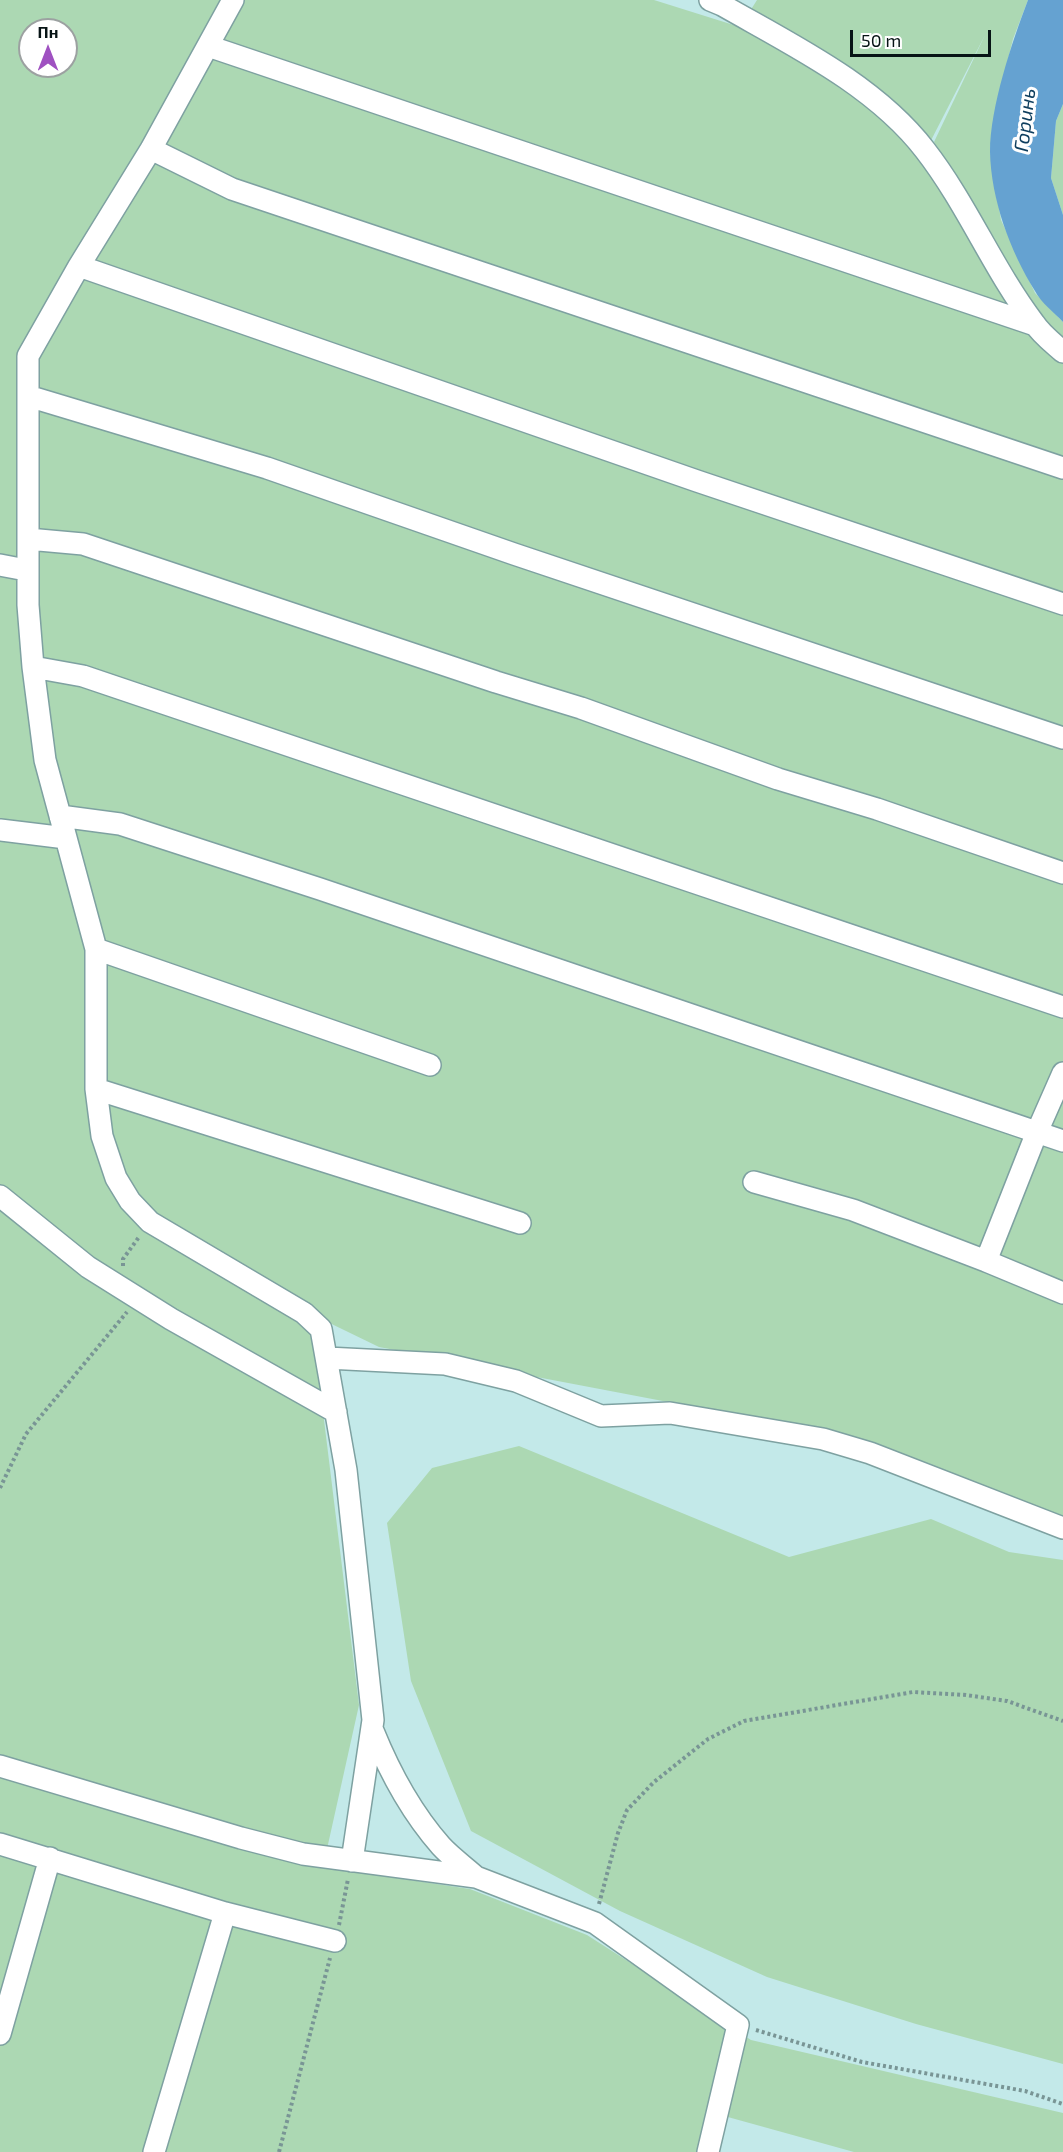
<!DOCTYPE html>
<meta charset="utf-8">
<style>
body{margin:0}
#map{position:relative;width:1063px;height:2152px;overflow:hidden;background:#c3e9e9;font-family:"Exo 2",sans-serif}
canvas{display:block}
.north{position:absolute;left:18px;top:18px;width:60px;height:60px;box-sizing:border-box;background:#fff;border:2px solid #9ca1a1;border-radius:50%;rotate:0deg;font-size:16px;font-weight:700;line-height:24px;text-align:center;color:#071415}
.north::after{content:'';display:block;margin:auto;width:21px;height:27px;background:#9f51c1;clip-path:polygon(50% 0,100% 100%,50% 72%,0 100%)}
.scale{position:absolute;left:850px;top:30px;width:141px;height:27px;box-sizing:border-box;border:3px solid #071415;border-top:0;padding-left:8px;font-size:18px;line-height:21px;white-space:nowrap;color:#071415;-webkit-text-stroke:4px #fff;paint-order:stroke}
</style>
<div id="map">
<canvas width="1063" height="2152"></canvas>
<div class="north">Пн</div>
<div class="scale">50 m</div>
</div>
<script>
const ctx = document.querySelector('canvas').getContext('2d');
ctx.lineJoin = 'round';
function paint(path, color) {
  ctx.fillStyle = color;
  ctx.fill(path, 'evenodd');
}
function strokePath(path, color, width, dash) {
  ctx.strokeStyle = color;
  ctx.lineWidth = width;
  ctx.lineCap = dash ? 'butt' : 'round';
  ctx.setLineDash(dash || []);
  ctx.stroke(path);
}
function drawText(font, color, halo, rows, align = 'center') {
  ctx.font = font + ' "Exo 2",sans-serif';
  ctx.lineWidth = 6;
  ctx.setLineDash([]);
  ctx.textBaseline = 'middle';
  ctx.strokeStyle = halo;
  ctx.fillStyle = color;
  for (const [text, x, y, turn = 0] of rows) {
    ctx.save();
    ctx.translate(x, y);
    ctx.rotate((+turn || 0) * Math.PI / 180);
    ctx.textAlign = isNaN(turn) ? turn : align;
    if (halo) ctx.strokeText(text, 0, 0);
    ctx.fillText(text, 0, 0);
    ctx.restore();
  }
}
paint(new Path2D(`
 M0,0H654L740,27L757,0H1028L1013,39L995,113L990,151L1001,220L1035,293L1063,322V341L1040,320L1010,272L981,216L934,142L985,35L923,156L1028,331L1063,364V1518L831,1433L379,1347L311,1314L359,1705L323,1867L470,1889L587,1935L751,2040L1063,2113V2152H854L717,2114L706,2152H0ZM30,30H66V66H30Z
 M1063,104V215L1051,178L1056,121Z
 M519,1446L789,1557L931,1519L1009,1552L1063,1560V2064L916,2024L767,1977L620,1911L471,1831L411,1681L387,1523L432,1468Z`), '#acd8b3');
paint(new Path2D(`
 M1028,0H1063V104L1056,121L1051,178L1063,215V322C1054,312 1041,303 1035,291C1010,251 991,199 990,152C990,107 1012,42 1028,0Z`), '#65a2d1');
const minor = new Path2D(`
 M233,0L151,149L79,266L28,356V605L33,667L45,760L96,949V1089L102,1136L116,1178L130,1201L150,1222L304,1313L321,1329L346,1470L373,1720L352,1861
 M710,0L722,5C792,45 875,85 925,150C967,204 993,269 1034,323C1041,334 1053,343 1063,352
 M208,46L1035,325
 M151,149L232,189L1063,468
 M79,266L697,481L1063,604
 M28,396L267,468L514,554L1063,738
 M28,539L83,544L496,682L581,708L778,779L877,809L1063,873
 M0,565L26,570
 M33,667L83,676L1063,1007
 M60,816L120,824L320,889L1063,1141
 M0,830L66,838
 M96,949L430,1065
 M96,1089L520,1223
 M754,1182L853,1210L986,1261L1063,1293
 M0,1196L88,1267L171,1319L336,1412
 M986,1261L1037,1132L1063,1073
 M327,1358L445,1364L516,1381L601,1416L670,1413L823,1439L870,1453L1063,1528
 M373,1731C390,1773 411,1812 441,1846C451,1857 465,1867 476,1877
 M0,1766L241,1838L303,1854L476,1877L595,1923L738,2025L708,2152
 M0,1844L225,1913L335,1941
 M0,2034L50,1858
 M154,2152L225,1913`);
strokePath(minor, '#7ea1a1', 24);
strokePath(new Path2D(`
 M123,1266V1259L139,1237
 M0,1488L26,1434L127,1312
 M599,1904L618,1833L627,1810L654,1782L708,1739L744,1721L913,1692L966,1695L1007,1701L1063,1721
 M339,1925L348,1879
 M756,2030L862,2062L1025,2091L1063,2104
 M279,2152L330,1958`), '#799595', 4, [3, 3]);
strokePath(minor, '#fff', 21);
drawText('italic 20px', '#0e3e5e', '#fff', [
 ["Горинь",1025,120,-83]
]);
</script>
